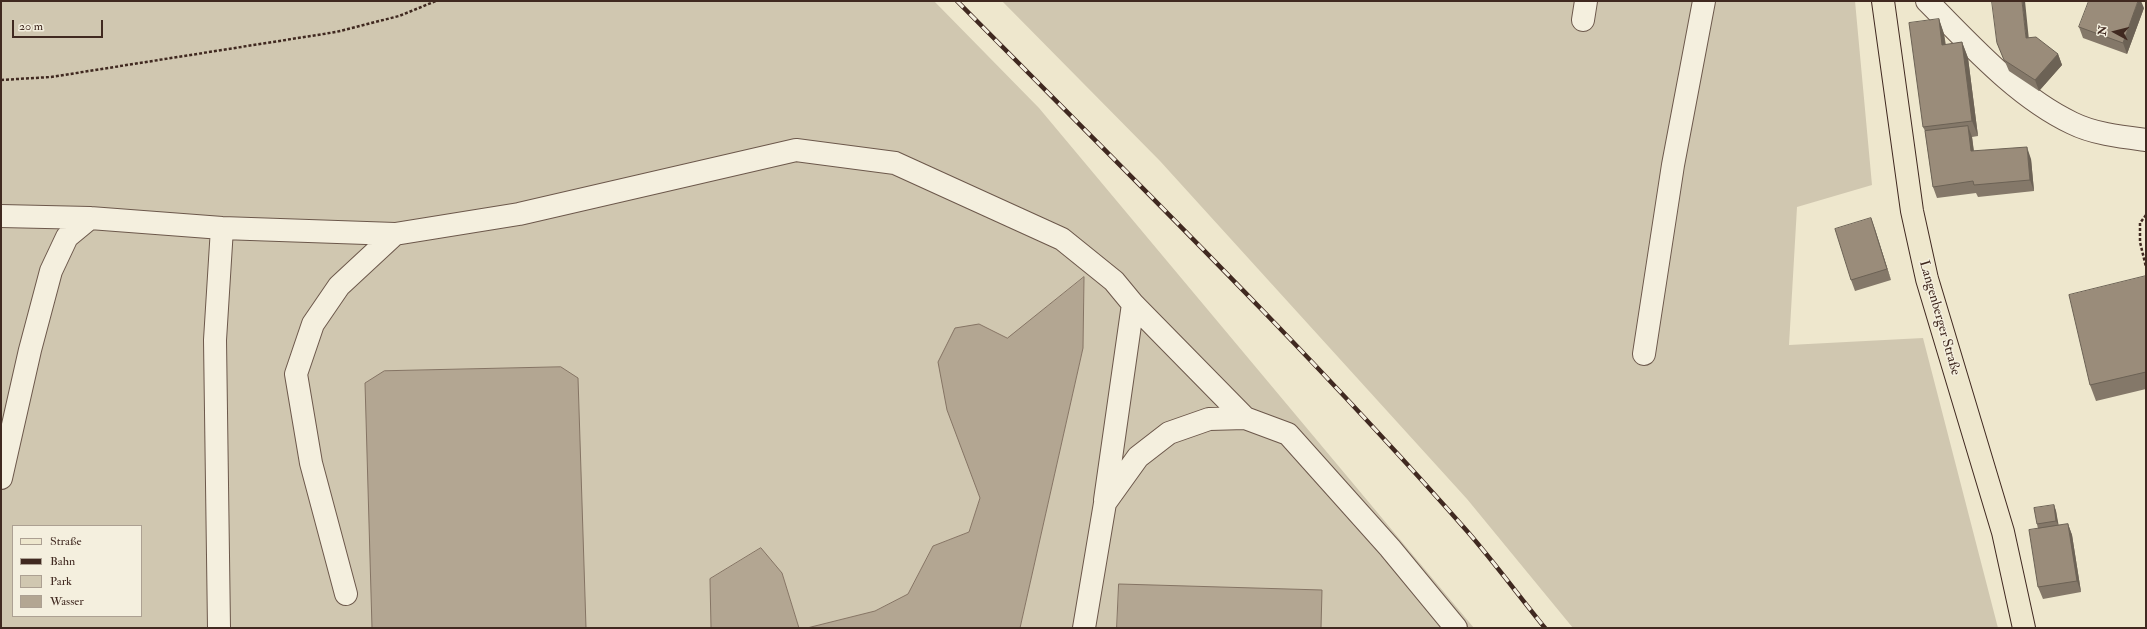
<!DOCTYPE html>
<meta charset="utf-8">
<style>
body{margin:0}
#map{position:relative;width:2147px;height:629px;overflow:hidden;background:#eee7cd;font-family:"IM FELL Double Pica",serif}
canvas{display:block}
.frame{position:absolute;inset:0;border:2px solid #402920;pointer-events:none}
.legend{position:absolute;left:12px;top:525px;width:130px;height:92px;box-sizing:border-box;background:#f4efde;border:1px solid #aca092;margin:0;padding:5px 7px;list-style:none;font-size:12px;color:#402920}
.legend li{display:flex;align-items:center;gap:8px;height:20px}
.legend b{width:20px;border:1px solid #aca092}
.north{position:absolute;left:2095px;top:12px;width:40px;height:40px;-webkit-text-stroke:3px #f4efde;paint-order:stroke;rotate:277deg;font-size:11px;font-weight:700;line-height:16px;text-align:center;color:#402920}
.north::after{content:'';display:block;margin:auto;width:14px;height:18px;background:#402920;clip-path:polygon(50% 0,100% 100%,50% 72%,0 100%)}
.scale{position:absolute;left:12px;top:20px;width:91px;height:18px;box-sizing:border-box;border:2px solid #402920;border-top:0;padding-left:5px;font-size:12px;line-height:14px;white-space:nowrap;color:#402920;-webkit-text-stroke:3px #f4efde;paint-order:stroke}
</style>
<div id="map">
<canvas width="2147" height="629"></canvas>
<div class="frame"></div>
<ul class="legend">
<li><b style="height:5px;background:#eee7cd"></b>Straße</li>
<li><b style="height:5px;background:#402920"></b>Bahn</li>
<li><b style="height:11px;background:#d0c7b0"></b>Park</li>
<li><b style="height:11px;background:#b3a692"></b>Wasser</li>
</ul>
<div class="north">N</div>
<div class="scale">20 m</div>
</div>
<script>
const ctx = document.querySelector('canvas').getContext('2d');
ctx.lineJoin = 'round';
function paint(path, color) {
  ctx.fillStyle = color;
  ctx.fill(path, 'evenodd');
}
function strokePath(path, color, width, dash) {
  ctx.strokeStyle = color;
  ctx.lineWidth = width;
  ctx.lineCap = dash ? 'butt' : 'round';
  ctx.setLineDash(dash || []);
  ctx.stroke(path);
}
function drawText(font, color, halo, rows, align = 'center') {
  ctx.font = font + ' "IM FELL Double Pica",serif';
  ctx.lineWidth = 3;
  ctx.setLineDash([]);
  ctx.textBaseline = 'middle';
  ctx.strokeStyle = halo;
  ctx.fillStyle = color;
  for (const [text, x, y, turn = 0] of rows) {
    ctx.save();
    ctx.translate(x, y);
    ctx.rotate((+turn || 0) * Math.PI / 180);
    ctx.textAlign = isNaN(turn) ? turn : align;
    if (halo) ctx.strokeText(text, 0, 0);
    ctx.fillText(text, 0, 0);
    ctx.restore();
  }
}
paint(new Path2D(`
 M1,1H934L1039,108L1474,628H1020L1083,348L1084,277L1007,338L979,324L966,458L980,498L969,532L933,546L908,594L875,611L807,628H799L782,573L710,579L711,628H1ZM13,526H141V616H13Z
 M1002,1H1855L1872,185L1797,207L1789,345L1923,338L1998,628H1573L1467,499L1160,161Z`), '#d0c7b0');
const water = new Path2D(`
 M1084,277L1083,348L1020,628H807L875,611L908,594L933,546L969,532L980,498L947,410L938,362L955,328L979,324L1007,338Z
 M561,367L578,378L586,628H372L365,383L384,371Z
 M761,548L782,573L799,628H711L710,579Z
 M1119,584L1322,590L1321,628H1117Z`);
paint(water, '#b3a692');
strokePath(water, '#857464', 1);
const minor = new Path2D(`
 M1927,1C1970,44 2017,97 2072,123C2094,134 2122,137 2146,140
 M1583,20L1586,1
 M1,216L90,218L222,228L395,234L519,214L796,150L895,163L1062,239L1114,281L1133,304
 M1644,354L1673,165L1704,1
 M1,478L30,350L51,271L67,237L90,218
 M1105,500L1133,304L1245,418
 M346,594L311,463L296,374L313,324L339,286L395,234
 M219,628L215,340L222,228
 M1084,628L1105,503L1138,457L1169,433L1209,419L1245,418L1288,434L1390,548L1456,628`);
const major = new Path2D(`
 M1883,1L1912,211L1927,279L2003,532L2024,628`);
strokePath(minor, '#6c584b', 24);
strokePath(major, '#402920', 24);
strokePath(new Path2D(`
 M1,80L51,77L336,32L399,16L436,1
 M2146,215L2140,223V242L2146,267`), '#402920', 2.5, [3, 2]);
strokePath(minor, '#f4efde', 22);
strokePath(major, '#eee7cd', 22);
const rail = new Path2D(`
 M957,1C1129,175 1305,347 1467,531C1494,562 1519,596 1545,628`);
strokePath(rail, '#402920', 4.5);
strokePath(rail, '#f4efde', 3, [9]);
paint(new Path2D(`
 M2144,8L2127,54L2083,38L2079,27Z
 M1939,19L1944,34L1946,45L1962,42L1968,58L1978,136L1972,137L1974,151L2031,159L2034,191L1978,197L1976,193L1937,198L1933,187L1925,131L1923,127Z
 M2029,38L2058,54L2062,65L2039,91L2009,71L1997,43Z
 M1871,218L1891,280L1855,291L1851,280Z
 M2146,276V389L2096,401L2090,385Z
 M2054,505L2056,511L2058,525L2068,524L2072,535L2081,592L2043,599L2038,587V529L2037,524Z`), '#847869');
paint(new Path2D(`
 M2022,1H2025L2030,50L2026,38Z
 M2138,1H2141L2144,8L2127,54L2123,43Z
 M1939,19L1944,34L1947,61L1942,45Z
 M1962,42L1968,58L1978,136L1972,121Z
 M2058,54L2062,65L2039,91L2035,80Z
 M1968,126L1972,137L1975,163L1971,151Z
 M2027,147L2031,159L2034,191L2030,180Z
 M1871,218L1875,229L1891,280L1887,269Z
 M2054,505L2056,511L2059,527L2056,521Z
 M2068,524L2072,535L2081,592L2077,581Z`), '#6c6255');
const building = new Path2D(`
 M1992,1H2022L2026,38L2036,37L2058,54L2035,80L2004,60L1997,43Z
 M2089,1H2138L2123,43L2079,27Z
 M1939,19L1942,45L1962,42L1972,121L1923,127L1909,23Z
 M1968,126L1971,151L2027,147L2030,180L1974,185L1973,181L1933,187L1925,131Z
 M1871,218L1887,269L1851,280L1835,229Z
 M2146,276V372L2090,385L2069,295Z
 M2054,505L2056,521L2037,524L2034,508Z
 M2068,524L2077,581L2038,587L2029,530Z`);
paint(building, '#9a8c7a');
strokePath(building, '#6c6255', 1);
drawText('14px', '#402920', '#f4efde', [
 ["Langenberger Straße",1939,318,74]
]);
</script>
